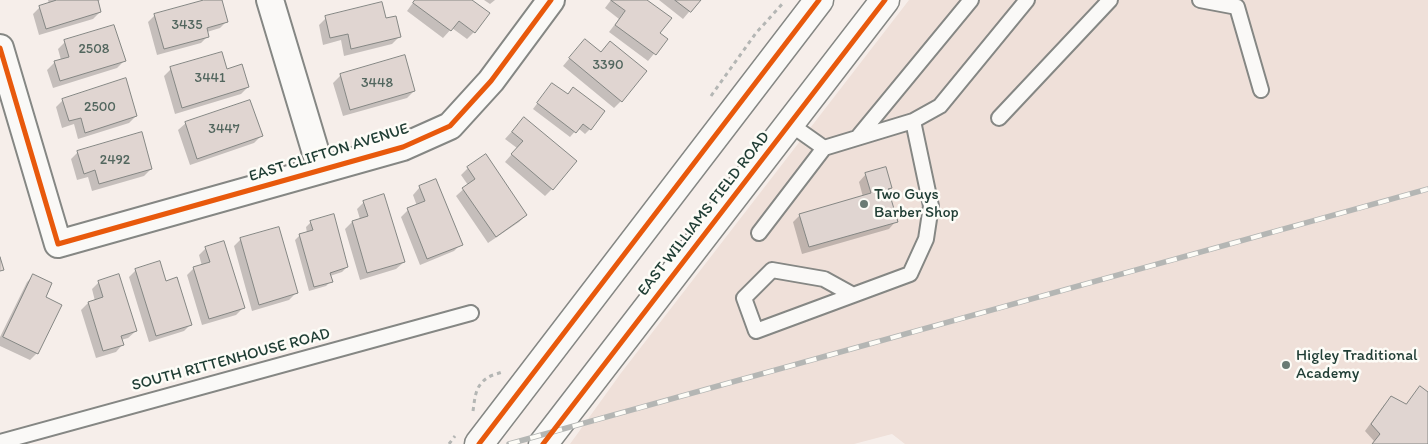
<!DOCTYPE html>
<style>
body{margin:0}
canvas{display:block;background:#f6eeea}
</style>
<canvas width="1428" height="444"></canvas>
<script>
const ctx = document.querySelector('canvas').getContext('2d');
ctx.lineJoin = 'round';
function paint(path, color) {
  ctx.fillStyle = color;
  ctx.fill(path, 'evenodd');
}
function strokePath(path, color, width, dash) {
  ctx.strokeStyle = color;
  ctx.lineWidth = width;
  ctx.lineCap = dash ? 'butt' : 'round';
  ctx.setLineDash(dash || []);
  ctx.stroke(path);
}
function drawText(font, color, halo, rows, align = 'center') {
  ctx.font = font + ' Itim,sans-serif';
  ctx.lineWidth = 5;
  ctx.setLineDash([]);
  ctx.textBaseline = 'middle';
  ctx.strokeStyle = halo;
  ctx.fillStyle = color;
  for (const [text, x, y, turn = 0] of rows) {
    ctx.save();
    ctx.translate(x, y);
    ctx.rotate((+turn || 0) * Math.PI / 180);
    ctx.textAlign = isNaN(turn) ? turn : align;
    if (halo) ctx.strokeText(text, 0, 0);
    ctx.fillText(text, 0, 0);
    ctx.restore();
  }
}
paint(new Path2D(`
 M909,0H1428V444H905L892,434L854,444H570L621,373Z`), '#efe0d9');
paint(new Path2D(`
 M48,0H100L97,2L100,12L93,19L39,35L33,14L40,7L49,4Z
 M209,0H221L227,21L220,28L207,32L208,36L201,43L157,55L148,22L155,15Z
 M415,0H470L474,32L467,39L452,28L443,38L407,11Z
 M484,0H495L490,4Z
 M611,0H645L659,33L666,39L648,61L609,32L619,19L605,8Z
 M659,0H699L683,19Z
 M326,18L385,20L399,37L392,44L344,56L341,40L323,45L319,25Z
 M65,42L124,61L117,68L53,88L47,70L54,63L61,60L58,49Z
 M610,42L621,101L614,108L563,66L578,48L600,53Z
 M404,57L414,91L407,98L343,116L333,83L340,76Z
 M171,69L227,70L248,87L241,94L175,114L164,76Z
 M548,89L590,129L585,134L578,128L570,137L533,109Z
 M63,100L136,116L129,123L78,139L74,124L62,128L56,107Z
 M524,118L552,189L545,196L505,162L517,148L505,139Z
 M186,123L261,136L254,143L190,165L178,130Z
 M78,152L151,169L144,176L92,191L88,177L77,180L71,159Z
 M486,156L526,215L519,222L488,243L456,196L468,185L461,175L468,168Z
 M866,174L891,188L888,191L896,221L889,229L802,254L793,222L800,215L863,197L859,182Z
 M420,187L461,244L454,251L420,265L401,217L408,210L417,206L413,195Z
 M364,202L404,262L396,269L360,280L345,229L352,222L360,219L357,209Z
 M311,222L347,267L342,272L330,276L331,281L326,286L309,291L295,240L300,235L307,233L306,227Z
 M241,239L296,293L289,300L252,311L234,246Z
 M206,248L243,308L236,315L202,325L187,275L194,268L202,266L199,255Z
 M136,270L191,324L184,331L149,342L129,277Z
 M34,275L37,353L30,360L0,346V337L27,282Z
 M99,282L136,331L128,338L121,340L123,344L116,352L96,358L81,310L88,303L95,301L92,289Z
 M1420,388L1428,393V444H1372L1374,441L1365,431L1384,405L1391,398L1405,405Z`), '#0003');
const building = new Path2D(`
 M57,0H98L101,12L46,29L39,6Z
 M204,0H222L228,22L207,28L209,37L164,49L154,14Z
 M415,0H472L490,13L475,33L459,21L451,31L413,3Z
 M611,0H647L672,18L660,33L668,39L656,55L615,25L625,11Z
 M675,0H701L691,12Z
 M382,2L386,18L396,16L401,37L351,49L348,34L330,38L325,16Z
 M114,25L126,61L60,81L54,61L69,57L64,40Z
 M585,39L601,52L610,41L647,71L622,102L569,58Z
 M222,52L227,69L242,64L249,87L182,108L170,67Z
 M405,55L415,91L350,110L340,74Z
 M126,78L137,116L85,133L81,118L69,121L62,99Z
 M552,83L568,94L573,87L605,111L591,130L583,124L576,133L537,103Z
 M250,100L263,136L197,159L185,122Z
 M524,117L577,161L553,190L511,154L523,141L512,132Z
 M142,132L152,169L99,184L95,170L84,174L77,151Z
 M486,154L527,215L496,237L462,188L475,179L467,167Z
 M886,167L892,188L888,189L898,222L809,247L799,214L871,193L865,173Z
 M436,179L463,245L427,259L407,208L425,201L419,186Z
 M384,194L405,262L367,273L352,221L368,216L363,201Z
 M334,214L348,267L330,273L333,282L314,287L299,234L313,230L310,221Z
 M279,227L298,293L259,305L240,238Z
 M224,241L245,308L209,319L193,267L210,262L205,247Z
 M0,257L4,270L0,271Z
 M160,261L166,281L177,277L192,325L156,336L135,269Z
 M33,274L52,283L46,297L62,305L38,354L3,337Z
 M119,274L137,331L121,336L124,345L103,351L88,302L103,297L98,281Z
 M1420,386L1428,392V444H1372L1380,434L1371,424L1391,396L1406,404Z`);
paint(building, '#e0d5d1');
strokePath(building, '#858784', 1);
const service = new Path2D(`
 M1200,0L1237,7L1261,90
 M999,118L1110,0
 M913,121L940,106L1027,0
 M790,124L824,148
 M858,137L971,0
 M759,233L824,148L913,121L931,206L926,239L910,274L756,331L744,298L772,270L824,279L853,295
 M0,442L471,313`);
const minor = new Path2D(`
 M270,0L321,170
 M0,48L58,244L403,147L450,126L491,81L551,0`);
const secondary = new Path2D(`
 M479,444L819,0
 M543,444L885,0`);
strokePath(service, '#858784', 18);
strokePath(minor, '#858784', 30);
strokePath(secondary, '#858784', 31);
strokePath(new Path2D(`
 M711,96L756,33L784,2
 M473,411C475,398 475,386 487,378C491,375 497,374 502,372
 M449,444L455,436`), '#b4b6b4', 3, [4, 4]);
strokePath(service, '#faf9f7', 14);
strokePath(minor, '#faf9f7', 26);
strokePath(secondary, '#faf9f7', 28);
const rail = new Path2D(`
 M509,444L1428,189`);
strokePath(rail, '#b4b6b4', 5.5);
strokePath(rail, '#fdfcf7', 4, [11]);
strokePath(new Path2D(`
 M0,48L58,244L403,147L450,126L491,81L551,0
 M479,444L819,0
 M543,444L885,0`), '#e8590c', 5);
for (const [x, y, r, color] of [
 [864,204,5,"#6a7b74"],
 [1286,365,5,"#6a7b74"]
]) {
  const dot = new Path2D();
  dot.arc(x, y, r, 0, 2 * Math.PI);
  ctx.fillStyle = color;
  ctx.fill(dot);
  strokePath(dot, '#fdfcf7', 2);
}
drawText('14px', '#52665e', null, [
 ["3435",187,25],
 ["2508",94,49],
 ["3390",608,65],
 ["3441",210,78],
 ["3448",377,83],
 ["2500",100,107],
 ["3447",224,129],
 ["2492",115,160]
]);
drawText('16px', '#1f3d34', '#fdfcf7', [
 ["EAST CLIFTON AVENUE",329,153,-17],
 ["EAST WILLIAMS FIELD ROAD",704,214,-52],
 ["SOUTH RITTENHOUSE ROAD",231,360,-15]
]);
drawText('16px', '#1f3d34', '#fdfcf7', [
 ["Two Guys",874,195],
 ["Barber Shop",874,213],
 ["Higley Traditional",1296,356],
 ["Academy",1296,374]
], 'left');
</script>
